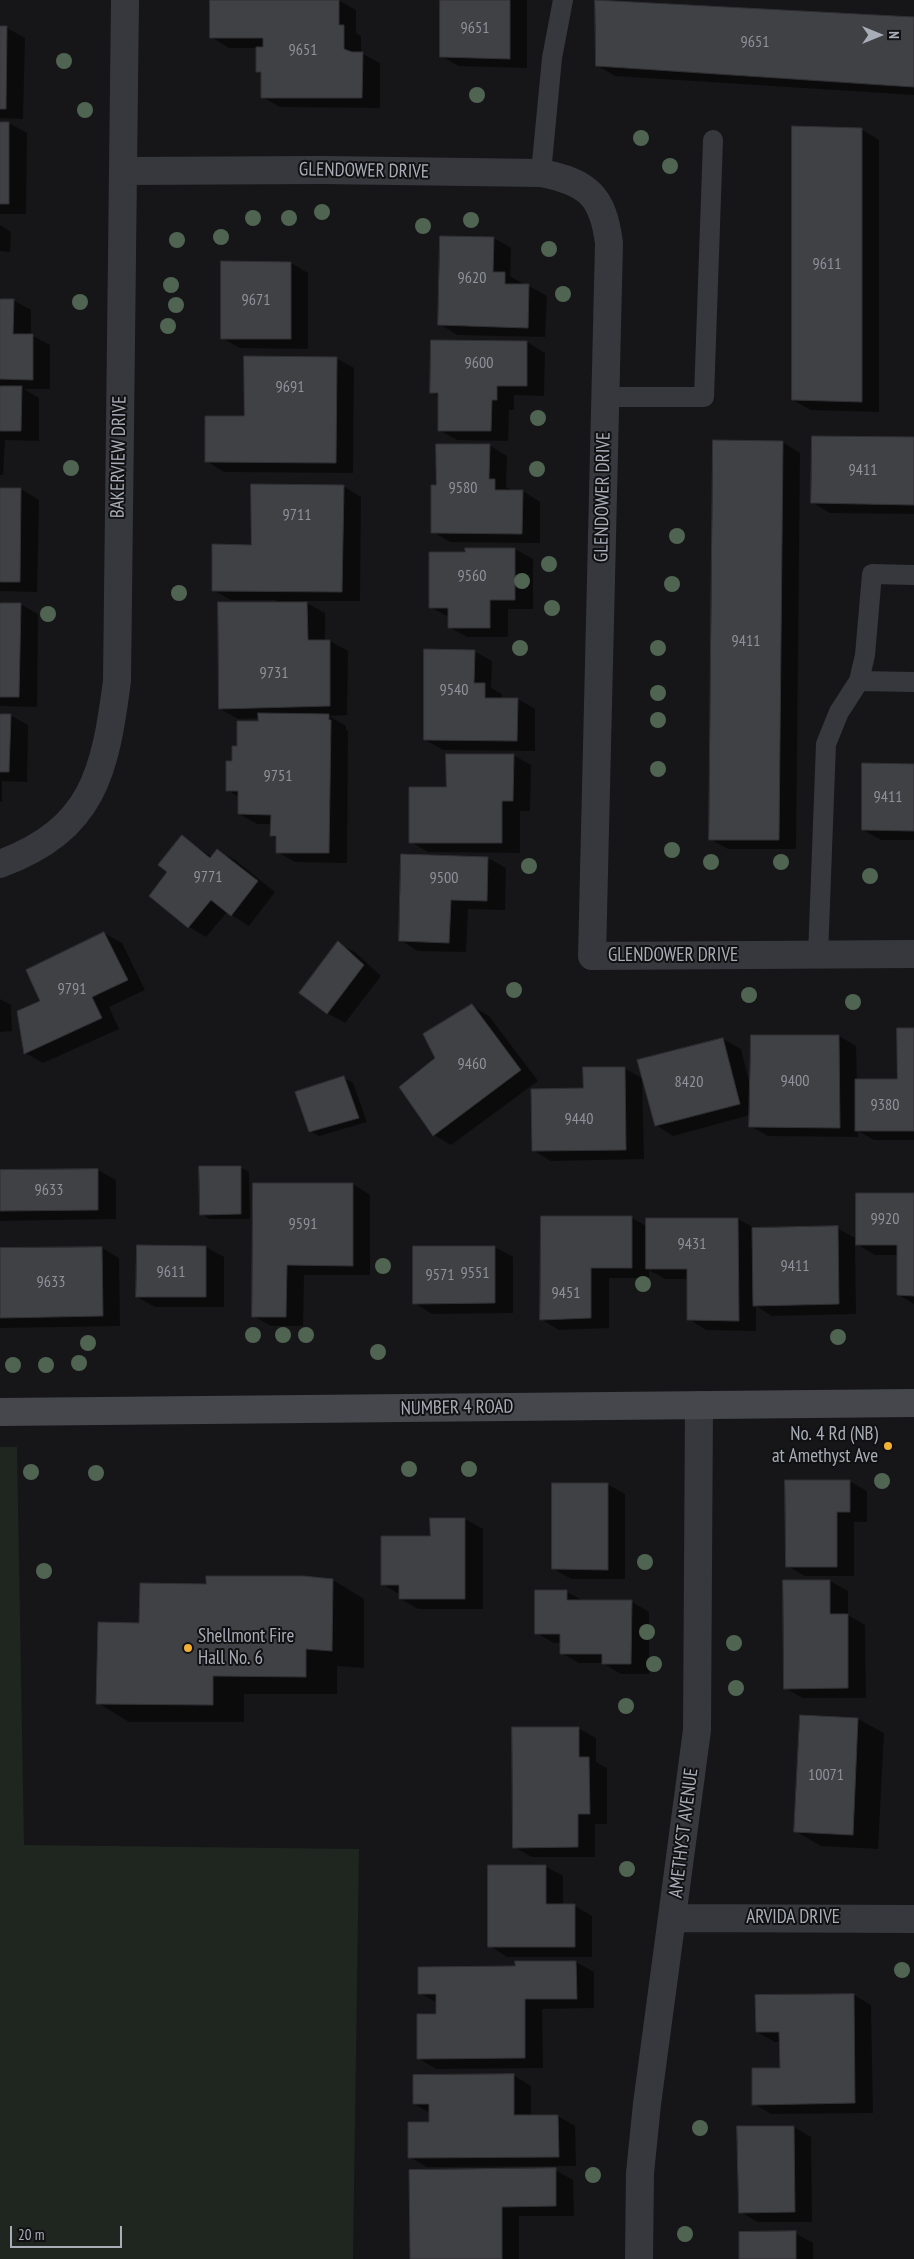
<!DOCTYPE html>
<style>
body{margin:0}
#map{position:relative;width:914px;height:2259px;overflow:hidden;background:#161618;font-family:"PT Sans Narrow",sans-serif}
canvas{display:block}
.north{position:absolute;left:854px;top:10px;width:50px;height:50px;-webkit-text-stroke:4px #111113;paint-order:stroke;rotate:90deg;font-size:14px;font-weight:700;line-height:20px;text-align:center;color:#a8adb8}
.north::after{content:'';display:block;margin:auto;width:18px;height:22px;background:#a8adb8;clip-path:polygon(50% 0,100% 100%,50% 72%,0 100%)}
.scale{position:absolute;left:10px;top:2226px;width:112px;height:22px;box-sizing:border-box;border:2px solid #a8adb8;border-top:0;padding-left:6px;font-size:15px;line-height:18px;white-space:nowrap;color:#a8adb8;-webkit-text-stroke:4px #111113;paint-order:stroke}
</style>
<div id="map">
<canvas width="914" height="2259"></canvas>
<div class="north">N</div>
<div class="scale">20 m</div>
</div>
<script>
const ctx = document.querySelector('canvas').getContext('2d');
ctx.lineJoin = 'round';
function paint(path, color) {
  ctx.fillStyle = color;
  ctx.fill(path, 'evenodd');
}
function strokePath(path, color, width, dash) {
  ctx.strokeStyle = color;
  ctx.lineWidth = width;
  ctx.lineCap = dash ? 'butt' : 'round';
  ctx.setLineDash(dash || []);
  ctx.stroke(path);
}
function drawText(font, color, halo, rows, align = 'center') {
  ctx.font = font + ' "PT Sans Narrow",sans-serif';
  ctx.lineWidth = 4;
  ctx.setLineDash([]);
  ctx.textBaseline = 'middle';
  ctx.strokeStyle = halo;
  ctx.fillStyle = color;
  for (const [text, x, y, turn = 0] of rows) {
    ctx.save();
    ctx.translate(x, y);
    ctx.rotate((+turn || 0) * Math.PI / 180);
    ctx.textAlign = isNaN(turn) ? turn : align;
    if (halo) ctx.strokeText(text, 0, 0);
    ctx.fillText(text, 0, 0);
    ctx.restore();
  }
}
paint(new Path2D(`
 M0,1447H17L24,1845L359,1849L353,2259H0Z`), '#1e261f');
paint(new Path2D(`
 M338,0L356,10V33L361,36V53L380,63V108L280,107L262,97V74L258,71V48H229L211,37Z
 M441,0H527V68L459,66L441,56Z
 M914,19V95L615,76L598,66Z
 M0,28H7L25,38L23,119L0,118Z
 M0,123H9L27,133L26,214H0Z
 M861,129L879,140V412L811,410L793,400Z
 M0,225L11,232L10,252L0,251Z
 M494,238L511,248L510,276L522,283V286H529L547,296L545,337L457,335L440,324Z
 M291,263L308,273V349L240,348L222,338Z
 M0,300H13L31,310V335L50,345V389H24L39,398V441L5,440L3,475H0Z
 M527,342L545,353L544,396L514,395V410H509L508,441L457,440L439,430V396L431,392Z
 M336,358L354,368L353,473L224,472L206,461L245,417Z
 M914,438V514L830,513L813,503Z
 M782,442L800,453L796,849H728L710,839Z
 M489,445L507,456L506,487L512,490L523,491L540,502V543L450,542L433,532L438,486Z
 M343,486L361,497L360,601H303L325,613V641H330L348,651L347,715L329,716L346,726V730L348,731L347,863L295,862L277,852V839L271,836L272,824H257L239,814V797L227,790L238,747L259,722V718L238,719L220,709L276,600H231L213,590L252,546Z
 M0,489H21L39,500L37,592L0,591Z
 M466,549H515L533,559V609H508V637H467L449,627V617L430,607L466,554Z
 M0,604H20L38,614L37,707L0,706Z
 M474,651L492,661L491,688L502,694V699H518L535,709V751L443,750L425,740Z
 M0,715H10L28,725L27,782L2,781V802H0Z
 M513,755L531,765L530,811H520V853L428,852L411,842L448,788Z
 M914,765V840H881L863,830Z
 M182,837L212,857L217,850L235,860L275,892L249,926L227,912L206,937L189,927L168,872Z
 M402,855L488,858L506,868L505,910L468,909L466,952L418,951L400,940Z
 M104,933L122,943L145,990L109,1007L119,1029L43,1063L25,1053L42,1002Z
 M338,943L356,953L381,976L345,1023L327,1013Z
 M0,999L11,1005L12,1031L0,1032Z
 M472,1006L489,1016L538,1081L451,1145L434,1135L436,1059Z
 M914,1029V1140H874L858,1131V1137L768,1136L750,1126V1115L673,1136L656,1125L723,1039L741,1049L750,1086L839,1036L856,1046L857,1080H898Z
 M624,1068L642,1078L644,1159L551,1161L534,1151L584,1089Z
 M344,1078L353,1083L367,1122L319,1136L310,1131Z
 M240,1167L249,1172L250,1219H210L201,1214Z
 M98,1170L116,1180V1219L0,1221V1171Z
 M255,1184H353L370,1195V1275H304L303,1326H271L253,1316Z
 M914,1195V1304L899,1295V1255H875L855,1243L856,1314L772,1316L756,1306V1331L706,1330L689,1319V1279H665L649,1270V1278H609V1328L559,1330L541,1319L632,1218L648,1227L738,1219L756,1229L837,1228L857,1239Z
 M206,1247L224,1257V1307H155L137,1297Z
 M414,1247H495L513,1257V1313L432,1314L414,1303Z
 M102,1248L119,1258L120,1326L0,1328V1249Z
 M849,1481L867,1491V1522H854V1576H805L787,1566Z
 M607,1484L625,1494V1579H571L554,1569Z
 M465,1519L483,1529V1609H418L401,1599V1595L382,1584Z
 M333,1580L364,1599V1668L337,1666V1694H244V1722H129L98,1703L140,1624L207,1585Z
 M830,1581L848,1591V1615L865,1625L866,1698H803L785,1688Z
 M536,1592H567L584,1601L632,1602L649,1612V1674H621L602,1663H579L561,1653V1643H554L536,1633Z
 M801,1716L858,1719L884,1733L878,1849L821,1846L795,1831Z
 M578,1728L596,1738V1762L607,1768V1824H595V1857H532L514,1847Z
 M545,1866L563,1876V1905L575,1906L592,1916V1957H507L490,1946Z
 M576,1962L594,1972V2008L542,2009L543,2068L436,2069L418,2058L438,2015V2003L419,1993L516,1967Z
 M854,1995L871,2005L873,2113L771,2114L754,2104L781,2069V2042H775L757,2032Z
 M513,2075L531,2086V2116H558L575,2126L576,2166L427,2167L409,2157L430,2123V2113L414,2104Z
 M794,2127L811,2137L812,2222H758L740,2212Z
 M555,2170L573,2180L574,2216H519V2259H411Z
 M795,2233L813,2243V2259H740Z`), '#0007');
const building = new Path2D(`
 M210,0H339V25H344V49L352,52H363L362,98H261V72H256V47H263V38H210Z
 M440,0H510V59L440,57Z
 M595,0L914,17V87L596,66Z
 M0,26H7L6,109H0Z
 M0,122H9V204H0Z
 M792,126L862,128V402L792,400Z
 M440,236L494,237L493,272H505V284H529L528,328L438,325Z
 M221,261L291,262V339H221Z
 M0,299H14L13,334H33V380L0,379Z
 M431,340L527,341V386H497V400H492L491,431H438V393H430Z
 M244,356L337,357L336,463L205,462V416H244Z
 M0,386H22L21,431H0Z
 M812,436L914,437V505L811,503Z
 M713,440L783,441L779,840H709Z
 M436,444H490L489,479H495V490H523L522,534L431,533V485H436Z
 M251,484L344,485L342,592L212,591V544L251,545Z
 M0,488H21L20,582H0Z
 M465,548H515V600H490V628H448V608H429V552H465Z
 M218,602H307L308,640H330V706L219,709Z
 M0,603H21L19,697H0Z
 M424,649L475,650L474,683H485V698H518L517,741L424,740Z
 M258,713L329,714V720H331L329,853H276V836H270L271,815L238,814V791H226V761H232V746H237V721H258Z
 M0,714H11L9,772H0Z
 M446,754H514L513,801H502V843H409V787H446Z
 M862,763L914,764V831L862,830Z
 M182,835L210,858L217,849L258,881L231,916L211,900L188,928L149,896L167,872L158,865Z
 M401,854L488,857L487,901L451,900L449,943L399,941Z
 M104,932L128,980L92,997L102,1018L24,1054L17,1011L40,1001L26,970Z
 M338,941L364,965L327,1014L299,993Z
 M472,1004L521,1070L433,1136L399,1087L435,1058L423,1034Z
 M897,1028H914V1131H855V1079H897Z
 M751,1035H839L840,1128L749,1127Z
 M723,1038L740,1104L655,1126L637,1060Z
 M583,1067H625L626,1150L532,1151L531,1089L583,1088Z
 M344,1076L359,1118L309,1132L295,1092Z
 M199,1166H241V1214L200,1215Z
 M98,1169V1210L0,1211V1170Z
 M253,1183H353V1266L287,1265L286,1317H252Z
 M856,1193H914V1296L897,1295V1245H856Z
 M541,1216H632V1268H591V1318L540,1320Z
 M646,1218H738L739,1321L687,1320V1269H646Z
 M838,1226L839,1304L753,1306L752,1228Z
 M137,1245L206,1246V1297H136Z
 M413,1246H495V1303L413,1304Z
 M102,1247L103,1316L0,1318V1248Z
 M785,1480H850V1512H837V1567H786Z
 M552,1483H608V1570L552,1569Z
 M430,1518H465V1599H399V1585H381V1536H430Z
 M206,1576H303L333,1579L332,1651L306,1649V1677L213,1676V1705L96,1704L98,1622L139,1623L140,1583L206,1584Z
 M783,1580H830V1614H848V1688L784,1689Z
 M535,1590H567V1600H632L631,1664H602V1654H560V1634H535Z
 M800,1715L858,1718L853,1835L794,1832Z
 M512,1727H579V1757H589L590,1814H578V1847L513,1848Z
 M488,1865H546V1904H575V1947H488Z
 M515,1961H576L577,1999H525V2058L417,2059V2014H436V1994H418V1967L515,1966Z
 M854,1994L855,2103L752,2105V2068H780L779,2032H756L755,1995Z
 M514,2074V2115H558L559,2157L408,2158V2122H429V2104H413V2075Z
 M737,2126H794L795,2212L739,2213Z
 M556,2168V2206L502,2207V2259H410L409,2170Z
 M796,2231V2259H739V2232Z`);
paint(building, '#404145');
strokePath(building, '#303034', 1);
strokePath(new Path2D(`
 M541,173L552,58L563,0
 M606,397H704L713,140
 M859,681L914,682
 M818,956L826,744L839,712L859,681L865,655L872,574L914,575`), '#37383d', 20);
strokePath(new Path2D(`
 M123,171L322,170L541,173C588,182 603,196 609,243L592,956L914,954
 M0,864C94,829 105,772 117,681L125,0
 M673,1918L914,1919
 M639,2259L640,2173L647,2104L697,1730L699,1405`), '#37383d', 28);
strokePath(new Path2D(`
 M0,1412L914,1403`), '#45474d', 28);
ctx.fillStyle = '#506452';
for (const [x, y] of [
 [64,61],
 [477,95],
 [85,110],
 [641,138],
 [670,166],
 [322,212],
 [253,218],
 [289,218],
 [471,220],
 [423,226],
 [221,237],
 [177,240],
 [549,249],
 [171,285],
 [563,294],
 [80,302],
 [176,305],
 [168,326],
 [538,418],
 [71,468],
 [537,469],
 [677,536],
 [549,564],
 [522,581],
 [672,584],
 [179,593],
 [552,608],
 [48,614],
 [520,648],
 [658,648],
 [658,693],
 [658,720],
 [658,769],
 [672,850],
 [711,862],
 [781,862],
 [529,866],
 [870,876],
 [514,990],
 [749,995],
 [853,1002],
 [383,1266],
 [643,1284],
 [253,1335],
 [283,1335],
 [306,1335],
 [838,1337],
 [88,1343],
 [378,1352],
 [79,1363],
 [13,1365],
 [46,1365],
 [409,1469],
 [469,1469],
 [31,1472],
 [96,1473],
 [882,1481],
 [645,1562],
 [44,1571],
 [647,1632],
 [734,1643],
 [654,1664],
 [736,1688],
 [626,1706],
 [627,1869],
 [902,1970],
 [700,2128],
 [593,2175],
 [685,2234]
]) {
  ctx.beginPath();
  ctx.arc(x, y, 8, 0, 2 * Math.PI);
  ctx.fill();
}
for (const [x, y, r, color] of [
 [888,1446,5,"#f2b134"],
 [188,1648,5,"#f2b134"]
]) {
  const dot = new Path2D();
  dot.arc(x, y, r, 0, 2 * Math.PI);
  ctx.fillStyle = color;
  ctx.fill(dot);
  strokePath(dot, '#111113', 2);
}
drawText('16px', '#8e929b', null, [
 ["9651",475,28],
 ["9651",755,42],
 ["9651",303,50],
 ["9611",827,264],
 ["9620",472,278],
 ["9671",256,300],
 ["9600",479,363],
 ["9691",290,387],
 ["9411",863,470],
 ["9580",463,488],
 ["9711",297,515],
 ["9560",472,576],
 ["9411",746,641],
 ["9731",274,673],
 ["9540",454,690],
 ["9751",278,776],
 ["9411",888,797],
 ["9771",208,877],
 ["9500",444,878],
 ["9791",72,989],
 ["9460",472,1064],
 ["9400",795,1081],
 ["8420",689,1082],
 ["9380",885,1105],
 ["9440",579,1119],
 ["9633",49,1190],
 ["9920",885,1219],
 ["9591",303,1224],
 ["9431",692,1244],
 ["9411",795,1266],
 ["9611",171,1272],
 ["9551",475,1273],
 ["9571",440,1275],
 ["9633",51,1282],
 ["9451",566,1293],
 ["10071",826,1775]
]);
drawText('19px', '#a8adb8', '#111113', [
 ["GLENDOWER DRIVE",364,171,1],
 ["BAKERVIEW DRIVE",119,457,-89],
 ["GLENDOWER DRIVE",603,497,-89],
 ["GLENDOWER DRIVE",673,956],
 ["NUMBER 4 ROAD",457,1408,-1],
 ["AMETHYST AVENUE",684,1833,-83],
 ["ARVIDA DRIVE",793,1918]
]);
drawText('19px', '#a8adb8', '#111113', [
 ["No. 4 Rd (NB)",878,1435],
 ["at Amethyst Ave",878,1457],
 ["Shellmont Fire",198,1637,"left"],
 ["Hall No. 6",198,1659,"left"]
], 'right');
</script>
